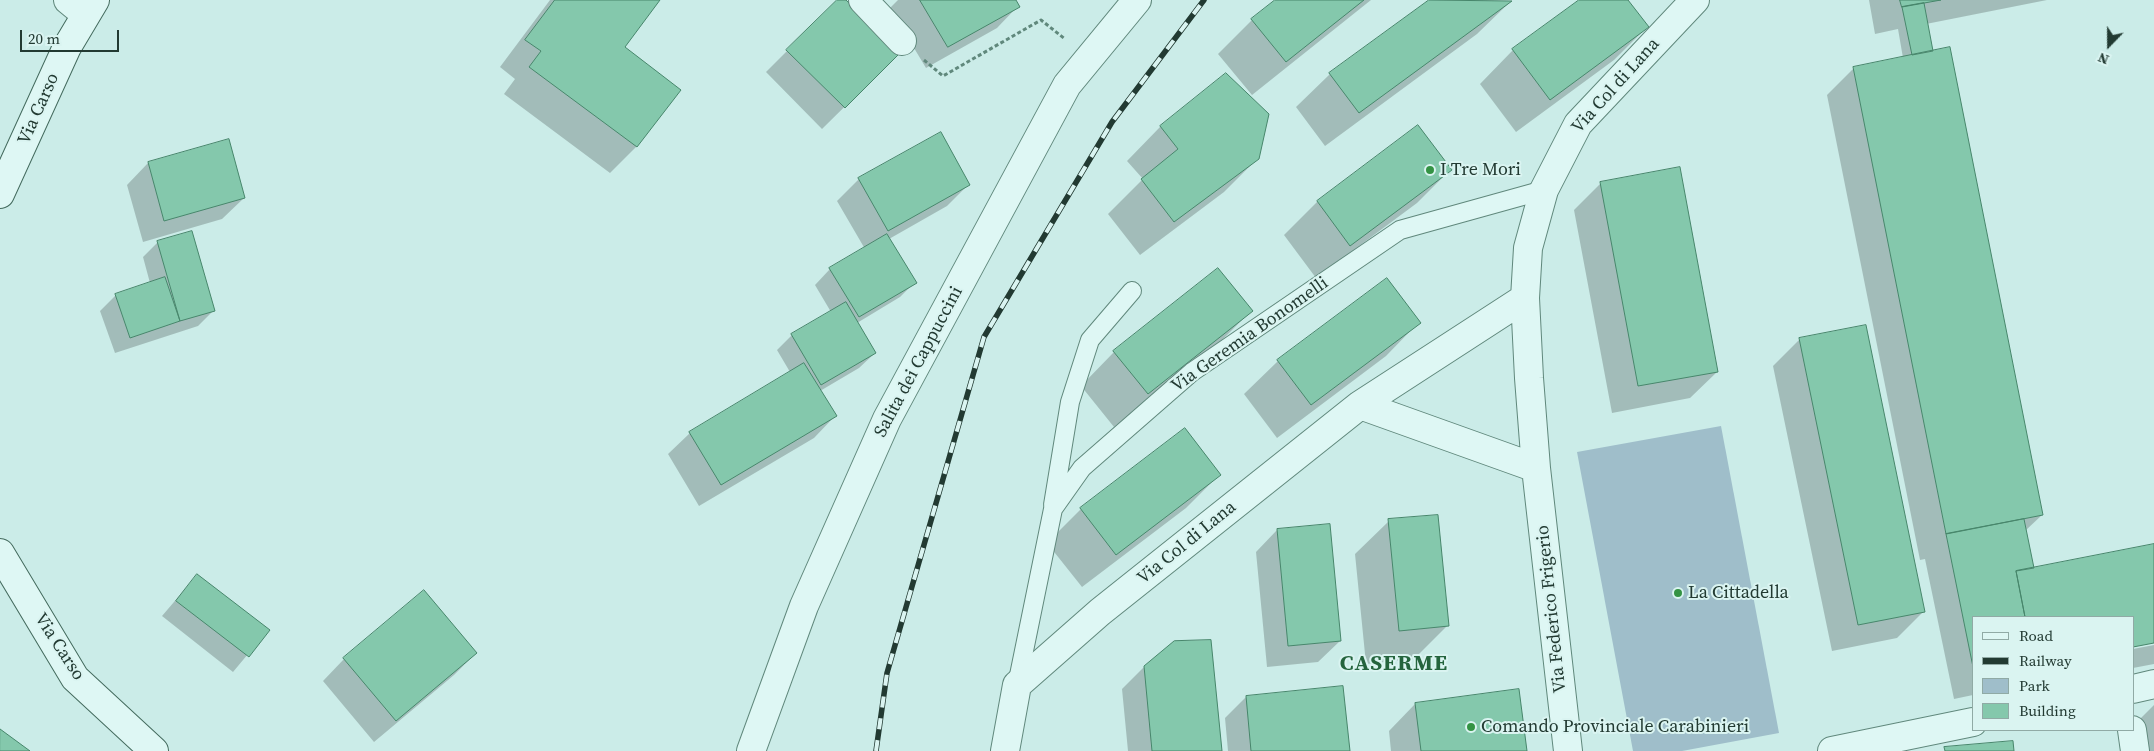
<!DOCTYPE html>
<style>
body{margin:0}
#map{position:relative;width:2154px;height:751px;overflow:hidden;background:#cbece8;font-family:"Source Serif 4",serif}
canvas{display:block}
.legend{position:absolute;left:1972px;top:616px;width:162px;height:115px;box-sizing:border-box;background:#daf4f1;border:1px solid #90aaa5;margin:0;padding:6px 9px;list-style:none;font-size:15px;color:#223a32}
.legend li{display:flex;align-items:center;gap:10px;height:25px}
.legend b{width:25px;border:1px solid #90aaa5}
.north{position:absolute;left:2084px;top:20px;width:50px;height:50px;-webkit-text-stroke:4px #daf4f1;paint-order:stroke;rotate:202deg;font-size:14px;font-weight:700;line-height:20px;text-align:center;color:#223a32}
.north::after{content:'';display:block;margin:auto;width:18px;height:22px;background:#223a32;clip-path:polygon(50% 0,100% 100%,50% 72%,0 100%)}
.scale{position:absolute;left:20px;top:30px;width:99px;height:22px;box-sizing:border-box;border:2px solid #223a32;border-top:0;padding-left:6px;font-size:15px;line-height:18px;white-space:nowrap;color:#223a32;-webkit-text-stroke:4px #daf4f1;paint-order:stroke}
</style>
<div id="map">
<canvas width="2154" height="751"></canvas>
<ul class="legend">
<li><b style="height:6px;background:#def7f4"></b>Road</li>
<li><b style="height:6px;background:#223a32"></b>Railway</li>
<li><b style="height:14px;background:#9fbeca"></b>Park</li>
<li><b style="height:14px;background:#84c8ac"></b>Building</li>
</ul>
<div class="north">N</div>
<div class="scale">20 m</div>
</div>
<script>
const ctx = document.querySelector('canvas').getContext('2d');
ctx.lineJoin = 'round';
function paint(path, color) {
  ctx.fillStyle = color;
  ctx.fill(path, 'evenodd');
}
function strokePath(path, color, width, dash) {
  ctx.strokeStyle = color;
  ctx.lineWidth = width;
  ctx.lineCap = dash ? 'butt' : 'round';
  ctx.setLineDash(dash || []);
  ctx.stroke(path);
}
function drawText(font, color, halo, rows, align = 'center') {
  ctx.font = font + ' "Source Serif 4",serif';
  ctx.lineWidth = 4;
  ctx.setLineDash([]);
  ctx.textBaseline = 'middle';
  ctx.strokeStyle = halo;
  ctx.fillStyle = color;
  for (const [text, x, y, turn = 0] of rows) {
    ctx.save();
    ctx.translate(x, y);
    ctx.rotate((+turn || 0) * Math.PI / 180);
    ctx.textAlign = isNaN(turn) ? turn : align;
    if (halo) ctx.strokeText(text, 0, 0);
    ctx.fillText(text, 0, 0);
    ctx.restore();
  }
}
paint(new Path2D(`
 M1721,426L1779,733L1682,751H1633L1577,452Z`), '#9fbeca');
paint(new Path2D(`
 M550,0H659L623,48L636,147L610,173L504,94L515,79L500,67Z
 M838,0H844L898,54L822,129L766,72Z
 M898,0H1015L1018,6L997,28L926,68L890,8Z
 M1277,0H1371L1252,95L1218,54L1252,20Z
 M1431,0L1511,1L1477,34L1325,146L1296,107L1330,74Z
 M1581,0H1627L1647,27L1614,60L1516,132L1480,84L1513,50Z
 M1869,0H2047L1926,24L2042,515L2025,531L2030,570L2154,546V642L2133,646V617H1973V695L1954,699L1925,559L1920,560L1827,95L1854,68L1903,58L1898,29L1875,34Z
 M1226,74L1258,158L1224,192L1140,255L1108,214L1143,179L1127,161L1160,127Z
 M1418,127L1450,170L1417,203L1316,278L1284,235L1317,202Z
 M228,140L244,198L222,219L143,242L127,185L148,163Z
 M859,179L969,184L947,206L889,239L915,282L900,297L857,323L875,353L859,368L820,391L835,416L814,438L699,506L668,454L690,433L790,372L777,350L792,335L831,312L815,285L830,269L865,249L837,201Z
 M1601,183L1717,372L1690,398L1612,413L1574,210Z
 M158,242L213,311L198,326L115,353L100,311L115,296L150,283L143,257Z
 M1251,311L1218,344L1114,427L1081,386L1114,352Z
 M1419,322L1386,356L1277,438L1244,394L1278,361Z
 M1800,339L1924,611L1897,638L1832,651L1773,366Z
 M1185,429L1220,474L1186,508L1082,587L1047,543L1081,509Z
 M1389,521L1447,626L1414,659L1366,664L1355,554Z
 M1277,530L1340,641L1318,662L1267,667L1256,552Z
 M197,575L268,630L233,672L162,616Z
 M2154,645V664L2133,668V649Z
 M476,653L454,675L374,742L323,681L344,659Z
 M1144,667L1221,751H1128L1122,689Z
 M1246,697L1348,751H1228L1225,718Z
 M1415,704L1526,751H1391L1389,731Z
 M2154,705V751H2138L2134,725Z`), '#0003');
const building = new Path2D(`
 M555,0H660L625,47L681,90L637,147L529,67L541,51L525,40Z
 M837,0H846L899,54L845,108L786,50Z
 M920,0H1016L1020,7L948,47Z
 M1275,0H1364L1286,62L1251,19Z
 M1429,0L1512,1L1359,113L1329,73Z
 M1579,0H1628L1649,27L1550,100L1512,49Z
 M1900,0H1941L1902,7Z
 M1924,3L1933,51L1912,55L1902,7Z
 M1950,47L2043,515L1946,534L1853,67Z
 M1226,73L1269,114L1259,159L1174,222L1141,179L1178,149L1160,126Z
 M1418,125L1452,170L1350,246L1317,201Z
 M941,132L970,185L888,231L858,178Z
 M229,139L245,198L164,221L148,162Z
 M1680,167L1718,372L1638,386L1600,182Z
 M192,231L215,311L180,321L157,241Z
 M887,234L917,283L859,317L829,268Z
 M1218,268L1253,311L1148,394L1113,351Z
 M165,277L180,321L130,338L115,294Z
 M1387,278L1421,323L1311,405L1277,360Z
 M846,302L876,353L821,385L791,334Z
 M1866,325L1925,612L1858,625L1799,338Z
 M804,363L837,416L721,485L689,432Z
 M1185,428L1221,475L1116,555L1080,508Z
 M1438,515L1449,626L1399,631L1388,519Z
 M2024,519L2034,568L2016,571L2025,617H1973V667L1946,534Z
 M1330,524L1341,641L1288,646L1277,529Z
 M2154,544V643L2133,647V617H2025L2016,571Z
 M197,574L270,630L249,657L176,601Z
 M424,590L477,653L396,721L343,658Z
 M1211,640L1222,751H1152L1144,666L1174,641Z
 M1343,686L1350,751H1251L1246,696Z
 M1519,689L1527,751H1421L1415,703Z
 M0,729L30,751H0Z
 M2013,741L2014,751H1945L1944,747Z`);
paint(building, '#84c8ac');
strokePath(building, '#47866b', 1);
const lane = new Path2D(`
 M1053,505L1070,402L1090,340L1132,291
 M1017,685L1053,509L1082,468L1192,372L1400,230L1544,190`);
const street = new Path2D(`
 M68,0L85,14
 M863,0L902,41
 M1360,405L1525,298
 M2133,689L2154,684
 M2132,730L2135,751
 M751,751L804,606L887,419L1067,85L1137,0
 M1005,751L1017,685L1100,612L1360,405L1536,468
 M1568,751L1536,468L1529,378L1525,298L1528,248L1544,190L1578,124L1695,0
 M1832,751L1973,722`);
const secondary = new Path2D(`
 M0,194L67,47L95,0
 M0,553L75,678L154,751`);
strokePath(lane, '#60887c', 20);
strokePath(street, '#60887c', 30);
strokePath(secondary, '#436a5d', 30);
strokePath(new Path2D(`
 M924,60L943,76L1041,20L1065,39`), '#60887c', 3, [4, 2.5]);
strokePath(lane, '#def7f4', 18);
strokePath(street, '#def7f4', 28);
strokePath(secondary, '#def7f4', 28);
const rail = new Path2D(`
 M876,751L887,673L984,337L1112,122L1204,0`);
strokePath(rail, '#223a32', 5.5);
strokePath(rail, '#daf4f1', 4, [11]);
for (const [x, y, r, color] of [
 [1430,170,5,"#349344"],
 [1678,593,5,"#349344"],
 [1471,727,5,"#349344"]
]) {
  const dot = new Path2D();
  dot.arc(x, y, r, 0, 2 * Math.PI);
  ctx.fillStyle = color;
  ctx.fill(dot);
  strokePath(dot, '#daf4f1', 2);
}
drawText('18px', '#223a32', '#daf4f1', [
 ["Via Col di Lana",1616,86,-48],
 ["Via Carso",39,109,-66],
 ["Via Geremia Bonomelli",1250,335,-35],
 ["Salita dei Cappuccini",919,362,-62],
 ["Via Col di Lana",1187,543,-39],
 ["Via Federico Frigerio",1552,609,-96],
 ["Via Carso",59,647,57]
]);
drawText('18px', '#223a32', '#daf4f1', [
 ["I Tre Mori",1440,170],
 ["La Cittadella",1688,593],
 ["Comando Provinciale Carabinieri",1481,727]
], 'left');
ctx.letterSpacing = '1px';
drawText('bold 22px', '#24643d', '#daf4f1', [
 ["CASERME",1394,664]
]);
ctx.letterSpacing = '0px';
</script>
